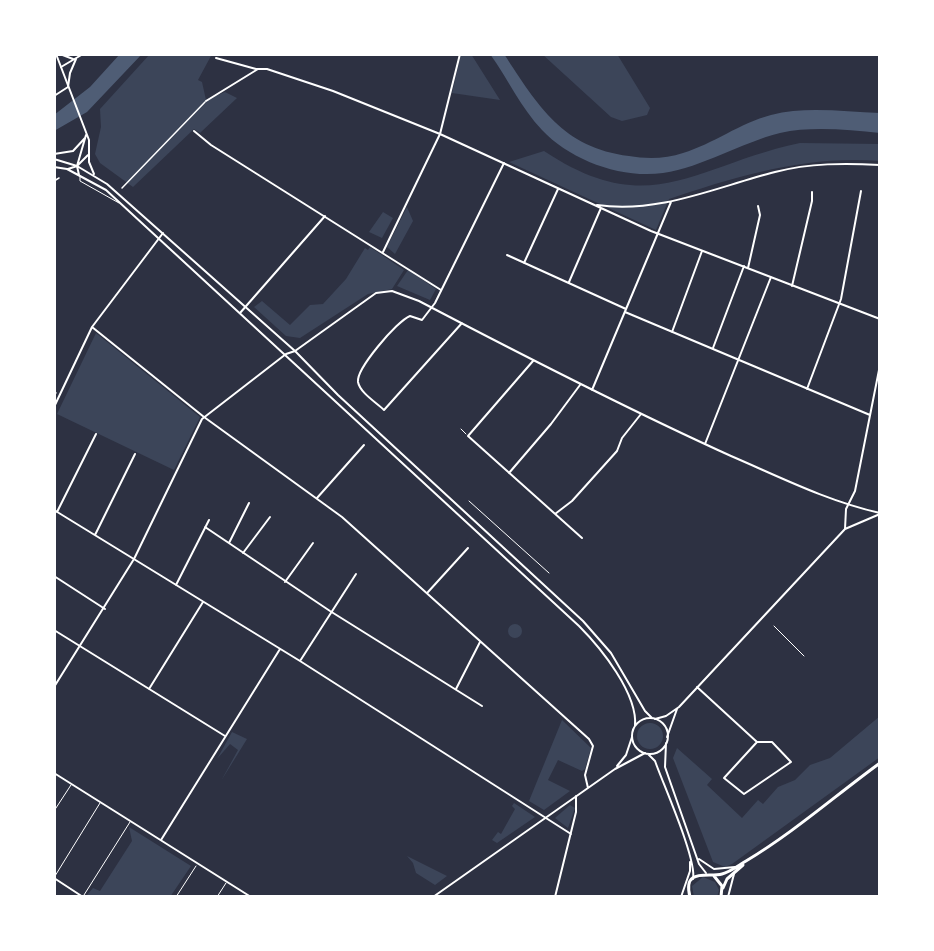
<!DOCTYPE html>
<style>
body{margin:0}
#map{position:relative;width:934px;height:951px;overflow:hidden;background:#2d3142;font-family:"Roboto Condensed",sans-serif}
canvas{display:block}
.frame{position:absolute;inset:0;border:56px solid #fff;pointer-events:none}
</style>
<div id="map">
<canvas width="934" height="951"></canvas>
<div class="frame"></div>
</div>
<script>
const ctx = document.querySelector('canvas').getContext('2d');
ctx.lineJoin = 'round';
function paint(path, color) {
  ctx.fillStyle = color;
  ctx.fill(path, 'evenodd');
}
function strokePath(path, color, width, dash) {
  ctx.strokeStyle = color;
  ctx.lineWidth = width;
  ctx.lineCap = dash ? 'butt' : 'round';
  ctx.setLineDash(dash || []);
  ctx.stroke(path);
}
paint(new Path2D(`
 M150,54H212L198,80L202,82L206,100L225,92L237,98L200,133L194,129L133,187L100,163L95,154L101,127L100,109Z
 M461,54H471L500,100L452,93Z
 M542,54H617L650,108L647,115L622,121L611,117Z
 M800,143L880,144V161C807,155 737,176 669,199L656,230L509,162L544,151C651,222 695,165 800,143Z
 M407,207L413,221L395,254L387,247Z
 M383,212L393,218L382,238L369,232Z
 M370,247L404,270L392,289L368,294L300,338L286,336L254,307L262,301L290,325L310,305L323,304L346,279L365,248L368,250Z
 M408,270L436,289L430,300L397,286Z
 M96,333L200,417L174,470L57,414Z
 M508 631a7 7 0 1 1 14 0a7 7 0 1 1-14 0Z
 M880,716V757L732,864L725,867L713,862L673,758L677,748L712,779L707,785L742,818L758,800L763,804L778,787L795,780L810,765L830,758Z
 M562,720L591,748L585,769L582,771L558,760L548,780L570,791L544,810L529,801Z
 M637 736a13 13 0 1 1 26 0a13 13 0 1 1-26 0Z
 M232,732L247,739L221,781L238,750L230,744L217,759Z
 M514,803L535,817L497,843L492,840L498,832L501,834L515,809L512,806Z
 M570,805L575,808L568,828L555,818Z
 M129,827L191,866L170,897L87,895L93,888L100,891L132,841Z
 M407,856L447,876L435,885L416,873L413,863Z
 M703,877L715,882L719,890L717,897H694L692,886Z`), '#3c4559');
paint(new Path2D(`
 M120,54H142L87,112L54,131V115L90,87Z
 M490,54H504C538,106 563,148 629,156C646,159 666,159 683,153C713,144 740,123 771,115C806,106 844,112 880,113V133C848,130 812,126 780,133C740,143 703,167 663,173C621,179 570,160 542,130C521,108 508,79 490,54Z`), '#4f5d75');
strokePath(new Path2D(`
 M80,176V181L119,203
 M461,429L466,434
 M469,501L549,573
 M774,626L804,656
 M54,811L71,785
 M55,876L100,803
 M84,895L130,822
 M176,897L196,866
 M217,897L226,883`), '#fff', 1);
strokePath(new Path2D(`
 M54,181L59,178
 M122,188L205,102
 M54,392L56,393`), '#fff', 1.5);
strokePath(new Path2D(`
 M60,54L73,59
 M216,58L256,69H267L333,91L440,134L651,231L880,319
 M61,67L83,54
 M54,96L68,87L70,73L76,59
 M206,101L258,69
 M194,131L211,145L441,290
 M597,205C659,214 716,187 775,172C810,163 845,163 880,165
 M383,252L440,134L460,54
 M507,255L626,309
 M524,263L558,189
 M748,268L760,215L758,206
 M569,282L601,208
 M792,286L812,201V192
 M625,312L870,415
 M240,313L325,216
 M462,323L384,410C377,403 360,393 358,382C356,369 397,321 410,316L422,320L435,303L504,163
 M92,327L204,417L342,517L589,739L593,746L585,775L588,788
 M672,332L702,251
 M713,348L744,266
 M533,361L468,436L582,538
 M807,389L841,299L861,191
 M592,390L671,202
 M54,407L92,327L163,233
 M705,444L771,277
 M509,473L551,424L580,385
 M317,498L364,445
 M54,510L300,661L571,834
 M57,512L96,434
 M555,514L572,501L617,451L622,438L641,414
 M205,527L330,611L482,706
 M845,529L846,509L855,491L880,365
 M95,535L135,454
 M229,543L249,503
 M243,553L270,517
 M54,576L105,609
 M285,582L313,543
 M176,585L209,520
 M428,592L468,548
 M54,630L225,736
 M300,661L356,574
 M54,687L134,559L202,419L286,354L295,351L376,293L392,291L419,301C522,355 625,408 731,456C780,477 827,501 880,513
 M697,687L757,742
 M149,689L203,602
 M456,689L480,642
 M655,719L666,716L679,707L845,529L880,514
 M667,737L677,709
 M757,742H772L791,762L744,794L724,778Z
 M617,766L626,755L632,737
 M54,773L251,897
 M161,840L280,649
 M54,878L83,897
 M433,897L615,769L645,753
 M555,897L576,812V796`), '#fff', 2);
strokePath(new Path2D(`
 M56,54L89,140V162L94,174
 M54,154L73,151L85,138
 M54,159L77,166L107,184L295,351L338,395L583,621L611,653L645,711L652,718
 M54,167L67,169L106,190L579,626C601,648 638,694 635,726
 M68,169L77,166L88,155
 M79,175L77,166L86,135
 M632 736a18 18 0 1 1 36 0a18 18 0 1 1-36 0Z
 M666,743L665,767L699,864L706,873
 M648,754L655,761C663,784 697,859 693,879
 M699,859L714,869L735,867
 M681,897L690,871V862
 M728,897L734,874`), '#fff', 2);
strokePath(new Path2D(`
 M714,876L722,886L721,897
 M723,888L727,879L743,865
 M690,897C682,867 709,878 722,874C730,872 739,865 746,861C793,833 836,795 880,763`), '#fff', 3);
</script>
